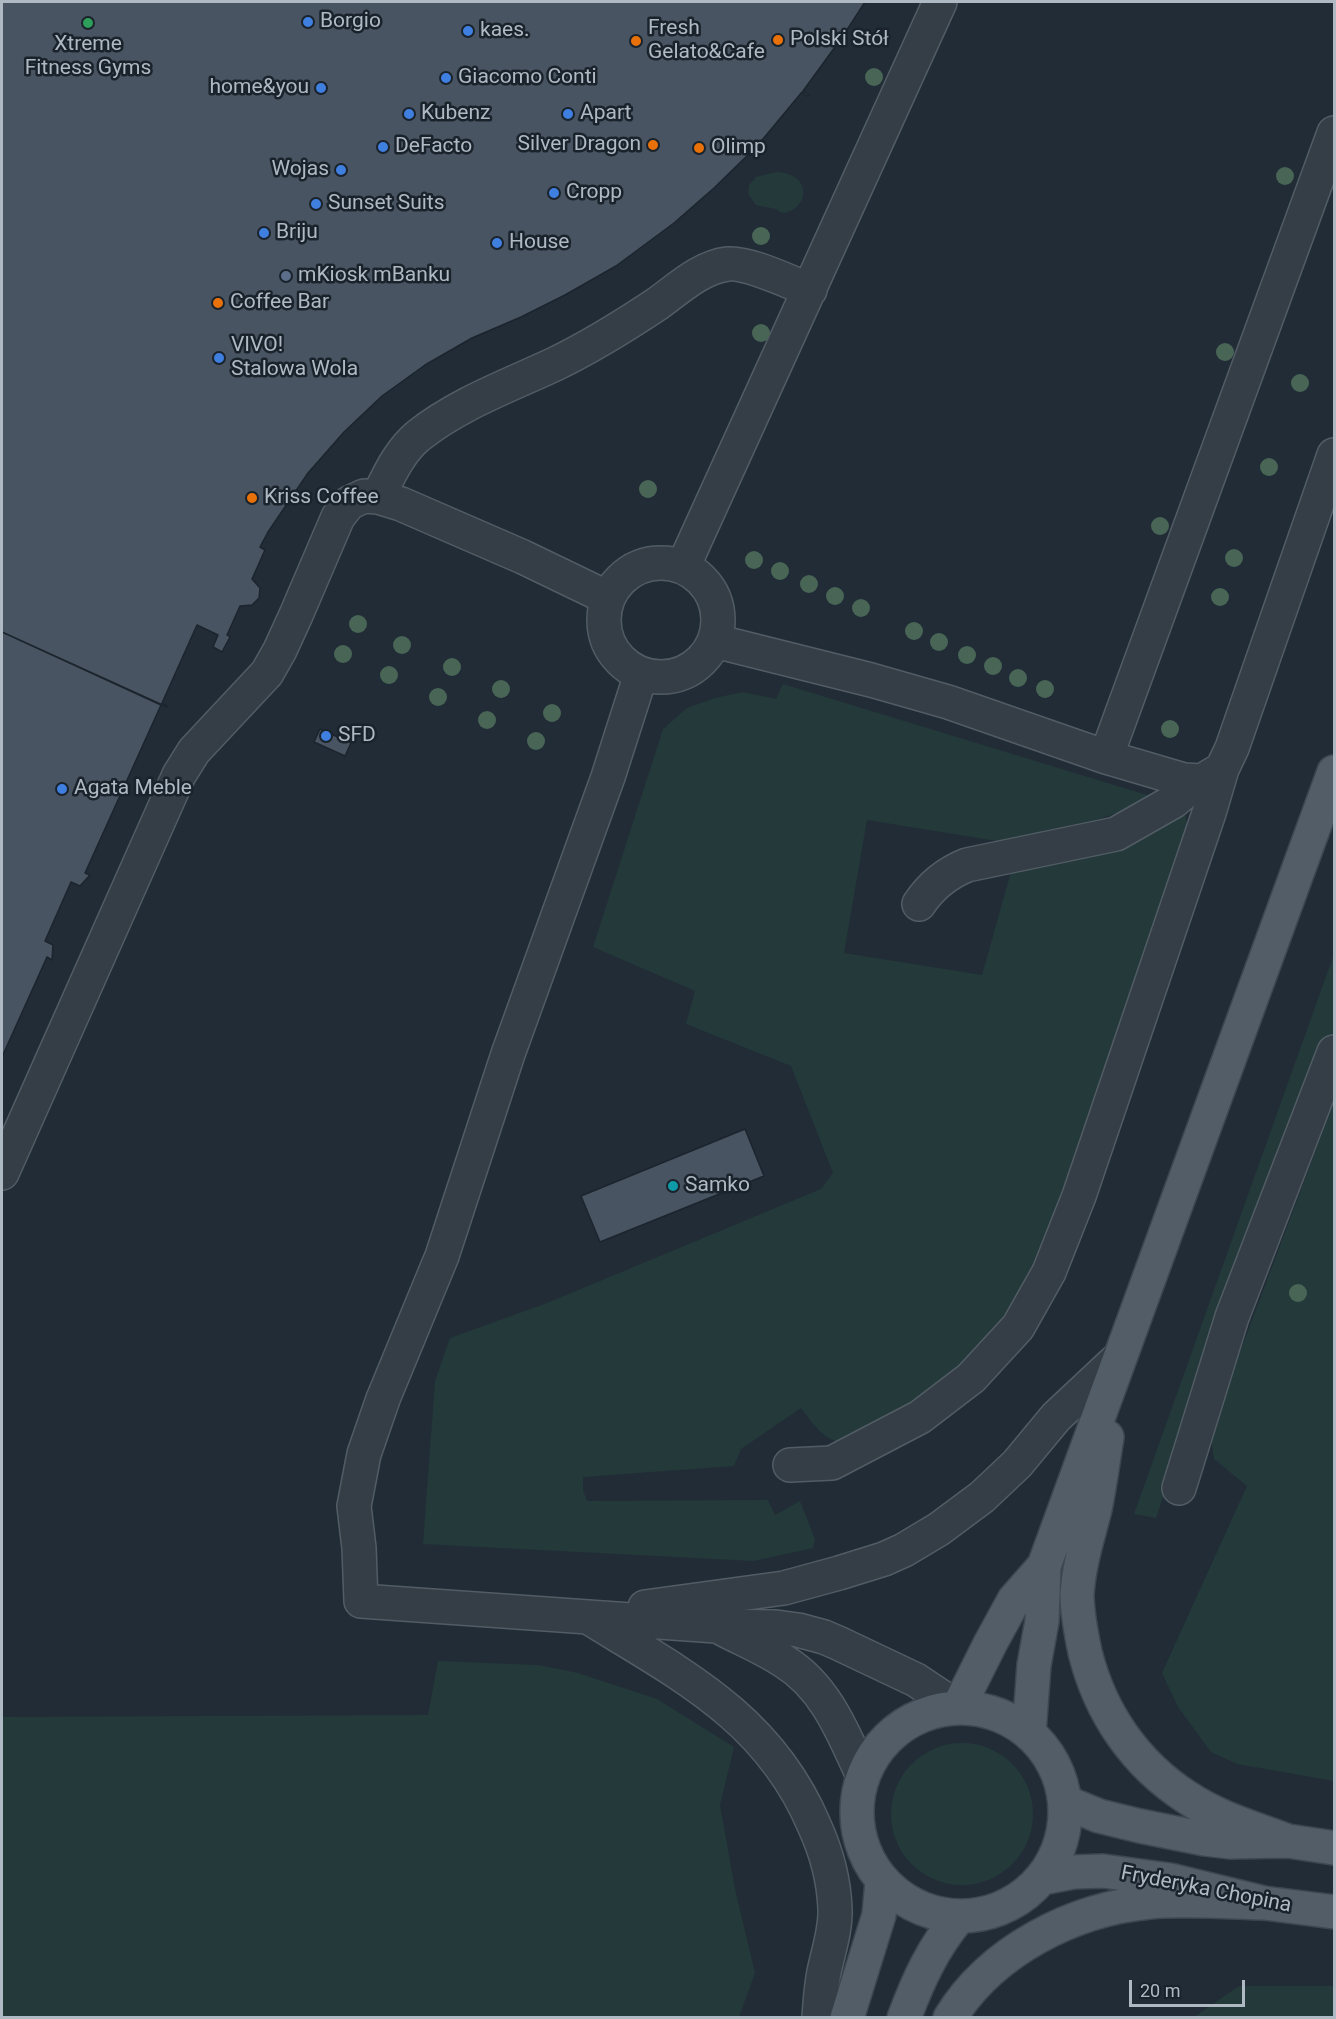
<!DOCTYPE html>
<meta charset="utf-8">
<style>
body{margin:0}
#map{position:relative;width:1336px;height:2019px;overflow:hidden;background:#212c37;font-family:Roboto,sans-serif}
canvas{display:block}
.frame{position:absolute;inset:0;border:3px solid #afb9c4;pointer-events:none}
.scale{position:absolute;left:1129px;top:1980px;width:116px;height:27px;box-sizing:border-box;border:3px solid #afb9c4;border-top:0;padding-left:8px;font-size:18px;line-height:21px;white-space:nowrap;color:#afb9c4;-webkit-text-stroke:4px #1a232c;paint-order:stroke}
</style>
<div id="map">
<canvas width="1336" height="2019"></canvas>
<div class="frame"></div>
<div class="scale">20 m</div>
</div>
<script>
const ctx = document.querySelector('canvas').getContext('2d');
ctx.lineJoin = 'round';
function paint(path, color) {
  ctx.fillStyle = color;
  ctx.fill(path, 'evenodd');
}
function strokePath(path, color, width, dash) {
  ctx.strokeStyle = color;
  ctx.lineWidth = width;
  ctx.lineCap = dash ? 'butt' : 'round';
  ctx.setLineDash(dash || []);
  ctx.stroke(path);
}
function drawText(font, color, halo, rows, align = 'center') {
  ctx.font = font + ' Roboto,sans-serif';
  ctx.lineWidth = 5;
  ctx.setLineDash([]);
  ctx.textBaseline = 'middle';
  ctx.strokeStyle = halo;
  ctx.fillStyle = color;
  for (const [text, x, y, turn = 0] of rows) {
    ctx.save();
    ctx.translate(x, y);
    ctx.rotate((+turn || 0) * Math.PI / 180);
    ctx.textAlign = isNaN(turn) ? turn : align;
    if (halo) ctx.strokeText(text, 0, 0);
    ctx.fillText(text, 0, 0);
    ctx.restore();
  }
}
paint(new Path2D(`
 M776,172C816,174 807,212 782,213L776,209L756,205L748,194L749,185L756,177Z
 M783,684L1160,799L1099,819L997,841L867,820L844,953L982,975L1012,868L1150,832L1185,814L1190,839L1048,1242L1014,1301L983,1346L944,1384L842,1443C822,1439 813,1423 801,1408L741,1449L734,1466L583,1477V1490L587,1501L768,1500L775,1515L800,1501L815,1539L813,1548L754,1561L423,1544L435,1381L450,1338L547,1303L821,1189L833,1173L791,1066L686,1024L695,991L593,947L663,729L687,708L715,698L743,692L776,699Z
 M1334,954V1031L1225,1315L1156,1518L1134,1514Z
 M1334,1102V1781L1237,1764L1211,1752L1178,1707L1162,1673L1247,1486L1214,1459L1210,1432Z
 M438,1661L538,1665L578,1673L657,1699L734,1747L720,1805L735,1889L755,1973L739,2017H2V1717L428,1715Z
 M891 1814a71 71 0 1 1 142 0a71 71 0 1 1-142 0Z
 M1239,1986H1334V2017H1194Z`), '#243939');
const building = new Path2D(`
 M2,2H865L843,36L803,91L809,95L807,96L802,92L753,151L757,156L751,152L714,188L674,223L616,266L565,295L521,317L472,338L425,365L382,396L344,432L308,473L268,532L260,547L265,550L252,579L260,588L259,598L252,605L240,606L227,635L230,637L222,652L213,647L218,635L197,625L162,703L167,706V707L2,632Z
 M2,632L161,705L85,873L90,875L80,886L71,882L45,941L53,945L52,960L47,957L2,1057Z
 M320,729L351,743L345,756L314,742Z
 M745,1129L764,1176L600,1242L581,1196Z`);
paint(building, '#485461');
strokePath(building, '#1c252e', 1.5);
const minor = new Path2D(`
 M378,497C389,475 399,452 418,436C458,404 508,386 555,364C590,347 624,326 657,304C678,289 701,267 728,264C748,262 789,282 810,290
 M604 620a57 57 0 1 1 114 0a57 57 0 1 1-114 0Z
 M683,567L940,2
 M715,641L871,680L948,702L1106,757L1184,780L1202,781L1222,769
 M641,674L608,777L508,1054L442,1256L383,1399L364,1454L354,1506L359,1548L361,1601L716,1626L776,1627L798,1630L824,1637L838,1643L916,1680L958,1708
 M1106,757L1334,133
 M919,904C931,886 947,873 967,865L1116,834L1174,801L1196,782
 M2,1173L179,775L194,751L267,673L280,650L296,615L338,517L349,503L364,496L378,497L401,504L523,557L608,598
 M790,1465L832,1463L920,1417L971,1378L1018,1327L1049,1272L1079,1196L1209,813L1222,769L1232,748L1334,455
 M1179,1488L1232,1317L1334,1052
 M645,1607L784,1588L839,1573L884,1559L904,1550L939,1529L982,1497L1017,1464L1056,1417L1119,1358
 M591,1619C684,1676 769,1719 814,1825C826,1851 834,1881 835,1909C836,1930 828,1952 824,1972C821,1987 820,2002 819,2018
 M723,1629C744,1640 766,1649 785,1662C826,1687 844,1735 863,1776`);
const major = new Path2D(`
 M1107,1437C1103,1461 1100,1485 1095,1509C1088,1537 1079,1564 1077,1594C1077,1613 1081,1633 1085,1652C1100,1713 1135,1764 1188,1798C1218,1818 1254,1828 1288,1841
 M857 1812a104 104 0 1 1 208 0a104 104 0 1 1-208 0Z
 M958,1708L990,1644L1014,1600L1044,1566
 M1029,1733L1034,1665L1042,1621L1044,1566L1334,772
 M1065,1802L1099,1816L1140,1826L1205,1839L1230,1842L1288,1841L1334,1848
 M1042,1878L1073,1872L1103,1871L1170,1880L1264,1903L1334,1912
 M847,2018L879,1915L882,1881
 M904,2018C918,1981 933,1947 959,1917
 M950,2018C991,1951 1073,1909 1150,1902C1187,1899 1226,1902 1264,1903`);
strokePath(minor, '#525c65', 36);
strokePath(major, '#3e4751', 36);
strokePath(minor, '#353e47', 33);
strokePath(major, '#535d68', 33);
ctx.fillStyle = '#486556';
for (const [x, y] of [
 [874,77],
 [1285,176],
 [761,236],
 [761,333],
 [1225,352],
 [1300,383],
 [1269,467],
 [648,489],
 [1160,526],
 [1234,558],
 [754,560],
 [780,571],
 [809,584],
 [835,596],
 [1220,597],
 [861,608],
 [358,624],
 [914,631],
 [939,642],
 [402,645],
 [343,654],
 [967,655],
 [993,666],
 [452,667],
 [389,675],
 [1018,678],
 [501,689],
 [1045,689],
 [438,697],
 [552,713],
 [487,720],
 [1170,729],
 [536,741],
 [1298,1293]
]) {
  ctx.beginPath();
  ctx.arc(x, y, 9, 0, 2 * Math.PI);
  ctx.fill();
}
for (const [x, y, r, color] of [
 [308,22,6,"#3f7fe0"],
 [88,23,6,"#2e9e5b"],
 [468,31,6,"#3f7fe0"],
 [778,40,6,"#e8710a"],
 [636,41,6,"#e8710a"],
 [446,78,6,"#3f7fe0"],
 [321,88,6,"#3f7fe0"],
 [409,114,6,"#3f7fe0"],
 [568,114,6,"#3f7fe0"],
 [653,145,6,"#e8710a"],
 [383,147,6,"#3f7fe0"],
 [699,148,6,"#e8710a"],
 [341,170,6,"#3f7fe0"],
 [554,193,6,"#3f7fe0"],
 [316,204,6,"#3f7fe0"],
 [264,233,6,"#3f7fe0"],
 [497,243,6,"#3f7fe0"],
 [286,276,6,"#5c6f8a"],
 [218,303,6,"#e8710a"],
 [219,358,6,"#3f7fe0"],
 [252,498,6,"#e8710a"],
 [326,736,6,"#3f7fe0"],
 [62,789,6,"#3f7fe0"],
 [673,1186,6,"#0f9aa8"]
]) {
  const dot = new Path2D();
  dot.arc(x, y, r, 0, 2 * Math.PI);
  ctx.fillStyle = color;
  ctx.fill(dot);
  strokePath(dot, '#1a232c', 2);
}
drawText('21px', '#afb9c4', '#1a232c', [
 ["Borgio",320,22],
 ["Fresh",648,29],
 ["Gelato&Cafe",648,53],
 ["kaes.",480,31],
 ["Polski Stół",790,40],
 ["Xtreme",88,45,"center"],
 ["Fitness Gyms",88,69,"center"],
 ["Giacomo Conti",458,78],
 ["home&you",309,88,"right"],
 ["Kubenz",421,114],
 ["Apart",580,114],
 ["Silver Dragon",641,145,"right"],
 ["DeFacto",395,147],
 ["Olimp",711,148],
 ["Wojas",329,170,"right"],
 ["Cropp",566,193],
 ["Sunset Suits",328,204],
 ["Briju",276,233],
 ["House",509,243],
 ["mKiosk mBanku",298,276],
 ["Coffee Bar",230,303],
 ["VIVO!",231,346],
 ["Stalowa Wola",231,370],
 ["Kriss Coffee",264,498],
 ["SFD",338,736],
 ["Agata Meble",74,789],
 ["Samko",685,1186]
], 'left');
drawText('21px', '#afb9c4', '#1a232c', [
 ["Fryderyka Chopina",1206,1890,11]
]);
</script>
